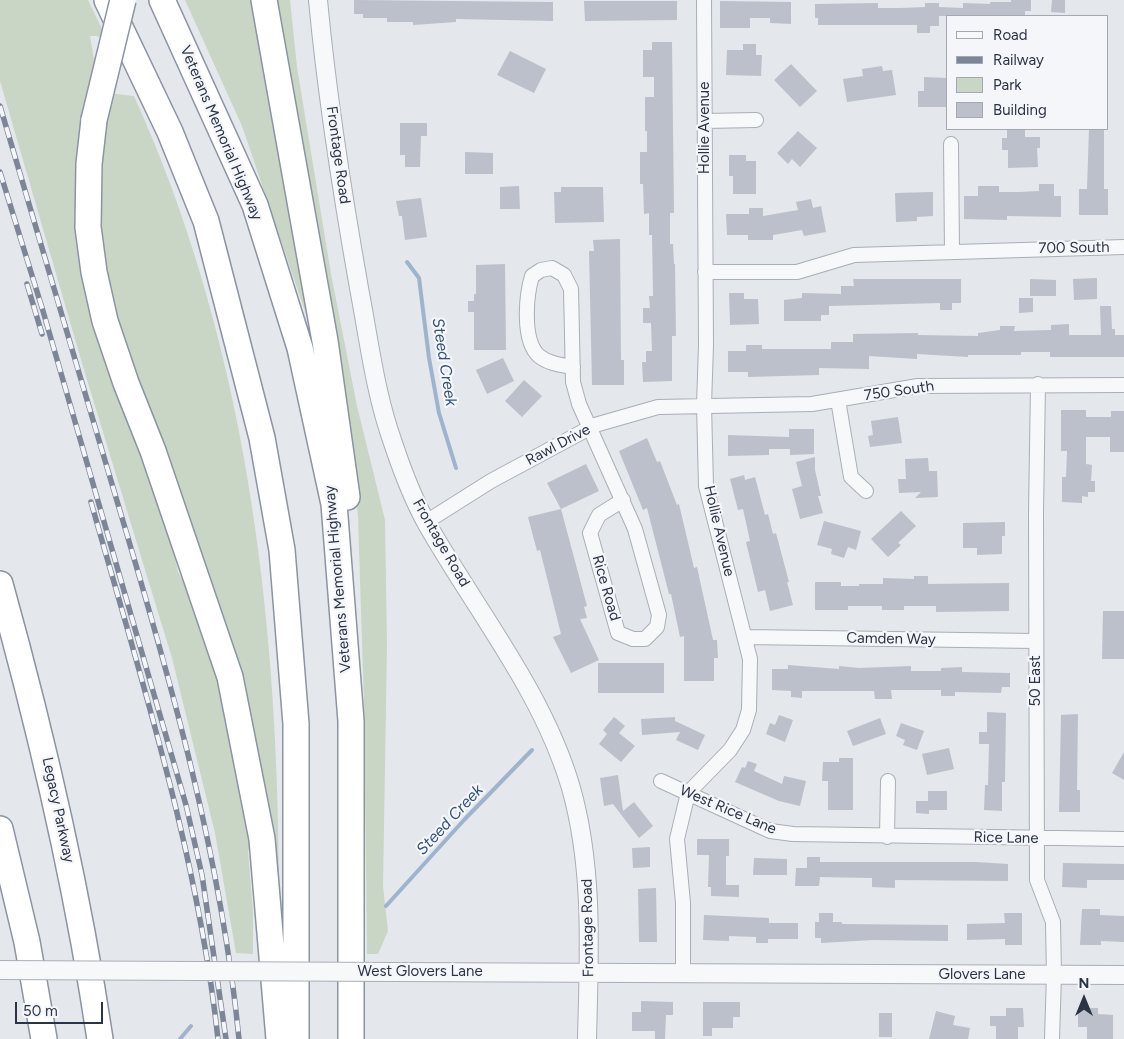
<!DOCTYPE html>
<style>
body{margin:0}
#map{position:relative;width:1124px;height:1039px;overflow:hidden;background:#e4e7ec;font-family:Figtree,sans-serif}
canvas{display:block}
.legend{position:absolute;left:946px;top:15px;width:162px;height:115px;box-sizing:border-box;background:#f4f6f9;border:1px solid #a4a8b1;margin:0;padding:6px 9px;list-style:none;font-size:15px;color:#2b3445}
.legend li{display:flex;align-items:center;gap:10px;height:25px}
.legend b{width:25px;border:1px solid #a4a8b1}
.north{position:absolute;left:1059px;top:974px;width:50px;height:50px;-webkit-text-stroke:4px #f4f6f9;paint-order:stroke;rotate:0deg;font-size:14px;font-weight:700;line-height:20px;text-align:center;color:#2b3445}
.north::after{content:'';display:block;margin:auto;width:18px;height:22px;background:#2b3445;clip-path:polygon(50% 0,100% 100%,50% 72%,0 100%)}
.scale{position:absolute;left:15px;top:1002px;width:88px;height:22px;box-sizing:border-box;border:2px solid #2b3445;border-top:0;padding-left:6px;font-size:15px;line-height:18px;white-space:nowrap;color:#2b3445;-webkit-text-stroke:4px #f4f6f9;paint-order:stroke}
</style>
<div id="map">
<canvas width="1124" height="1039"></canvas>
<ul class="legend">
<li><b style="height:6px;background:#f7f8fa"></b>Road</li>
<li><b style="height:6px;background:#7d8696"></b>Railway</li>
<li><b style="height:14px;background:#c9d6c5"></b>Park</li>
<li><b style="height:14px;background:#bbc0ca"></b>Building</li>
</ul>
<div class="north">N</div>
<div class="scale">50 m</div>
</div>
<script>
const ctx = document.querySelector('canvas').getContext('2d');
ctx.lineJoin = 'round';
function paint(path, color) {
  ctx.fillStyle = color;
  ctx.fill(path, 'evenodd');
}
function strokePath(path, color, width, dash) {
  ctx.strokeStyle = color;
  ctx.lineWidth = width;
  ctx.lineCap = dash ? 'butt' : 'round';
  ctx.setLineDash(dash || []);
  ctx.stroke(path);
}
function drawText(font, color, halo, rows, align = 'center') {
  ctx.font = font + ' Figtree,sans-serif';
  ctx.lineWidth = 4.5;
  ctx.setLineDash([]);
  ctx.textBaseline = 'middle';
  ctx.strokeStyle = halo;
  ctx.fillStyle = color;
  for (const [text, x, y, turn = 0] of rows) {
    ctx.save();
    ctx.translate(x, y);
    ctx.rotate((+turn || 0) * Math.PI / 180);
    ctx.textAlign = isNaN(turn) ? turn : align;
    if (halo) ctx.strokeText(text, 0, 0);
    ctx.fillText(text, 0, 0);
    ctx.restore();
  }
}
paint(new Path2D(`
 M0,0H88L105,35L104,40L97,36H90L96,72L89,102L106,355L169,534L178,572L197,609L217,672L253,834L248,852L253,911V954L236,953L215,833L172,658L84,370L0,81Z
 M185,0H252L310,326L242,126Z
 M269,0H290L297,67L331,274L357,406L385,520L387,645L383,886L388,931L378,954H367L364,703L358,517L355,486Z
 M108,93L134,96C245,341 277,608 279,875L276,876L270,837L117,343L95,206Z`), '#c9d6c5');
strokePath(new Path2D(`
 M407,262L419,278L429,358L439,413L456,468
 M386,906L464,820L532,750
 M180,1039L191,1026`), '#9fb4cc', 4);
paint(new Path2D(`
 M354,0L553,2V21L456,19V22L413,25V22H387V18H363V14H354Z
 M1011,0H1031V11H1025V16H939V26H930V33H917V25H818V18H815V4L878,3V8H900L925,7V3H939V7L963,8V3L990,4V2H1011Z
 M1052,0H1065V13L1051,12Z
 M584,1H677V20L585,21Z
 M720,1L791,2V24L770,23V18H750V28H720Z
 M652,42H672L674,213H670V244H673L674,264H675L676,336H672V381L643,382L642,362H646V351H652L651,323H643V308H650L649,296H653L652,235H649V213L644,214L643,184H640V152H647V131H645V97H654V77H643V50H652Z
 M743,44H756V55H762L761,76L726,75L727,50H743Z
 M510,51L546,69L534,93L497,75Z
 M791,64L817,91L800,107L774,80Z
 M882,66L883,71L892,70L896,95L847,102L843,79L863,76L862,69Z
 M924,77L948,78V107H918V91H924Z
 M400,123H427V136H421L420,167H405V155H400Z
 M1089,129H1104V189H1108V215H1079V189H1087Z
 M1007,130H1025V137H1040V148H1037L1038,167L1008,168V150H1002V138H1007Z
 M798,131L817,148L800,167L792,159L788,164L777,153Z
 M465,152L493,153V174H465Z
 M729,155H746V161H756V194H733V176H729Z
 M1039,184H1054V196H1061V217L1007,216V220L964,219V196H978V186H999V192H1020L1039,191Z
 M519,186L520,209H500V187Z
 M561,187H603L604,222L555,223L554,192H561Z
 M933,192V216L917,217V221L896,222L895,193Z
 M421,198L427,237L405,240L402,216H399L396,201Z
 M811,199L813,208L821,206L826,232L804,236L802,230L773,235V240H748V235H727L726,214H749V208H763V216L798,210L796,202Z
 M620,239L621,360H624V385H592L589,251H594L593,240Z
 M505,264L506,350H474V312H468V301H474V294H476V265Z
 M1097,278V299L1074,300L1073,279Z
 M853,279H961V303H952V310H940V303L829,306V315H821V321H784V300L802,298V293L841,294V286H854Z
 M1030,279L1056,280V296H1030Z
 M729,293H744V299H758L759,324L730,325Z
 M1019,298H1033V312L1019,313Z
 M1100,306H1111L1112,329H1115V335H1124V357H1050V352H1021V355H968V357L917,354V359L869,356V369L819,368V375L748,377V372H728V351H746V345H762V349H831V342H853V334L918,333V335L978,336V333L1000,330V326H1015L1014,331L1051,330V325L1069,324V335H1101Z
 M503,358L514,381L487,394L476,370Z
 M524,380L542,396L522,417L505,401Z
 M1061,410H1086V417H1111V411H1124V452H1110V437H1086V464L1092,465L1091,481H1095V492H1088V497L1082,496V503L1062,502V477H1066L1067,451H1061Z
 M898,417L902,443L870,447L868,436L873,435L871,421Z
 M789,429H814V454L790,455V449H769V455L728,456V435L789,437Z
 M647,438L657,462L660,461L677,505L679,504L694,568L697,567L713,640H717L718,658H714V681H684V636L680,637L671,594H669L647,508L643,510L619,451Z
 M815,457V470L821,496H818L823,513L800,519L792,489L802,486L796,462Z
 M928,458L929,471H937L938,497L915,498L921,492L899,493L898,479H906L905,459Z
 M586,464L599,491L561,509L587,606L584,607L587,618L580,619L599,660L571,673L553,637L561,634L540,550L537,551L528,517L561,509L547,483Z
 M744,475L745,480L755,477L765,515L768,514L773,534L776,533L789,582H787L793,605L770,611L765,590L758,592L746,542L750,541L743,509L738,510L730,479Z
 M901,511L916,526L898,543L901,545L888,557L871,539Z
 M824,521L861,531L856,550L848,547L844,558L831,554L832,549L817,545Z
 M1005,522V536H1002V554L977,555V548H963V523Z
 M914,576H928V584L1009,583V611L936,612V606H904V610H882V606H848V610H815V582H841V586H859V584H883V578L914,579Z
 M1103,611H1124V659H1102Z
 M598,663H664V693H598Z
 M788,665L839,669V666L859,668L911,666V671H941V668L962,667V672L1010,673V687H1002L1001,693L955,692V696H941V690H891L892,699H875L874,691H802V698L791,697V691L772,690V669H788Z
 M987,712L1006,713L1005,782H1002V811L984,810L985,785H988L989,744H979V732H987Z
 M1078,714L1077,790H1080V812H1059L1061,715Z
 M779,715L793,720L785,742L766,734L770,723L775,725Z
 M614,717L625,726L619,733L635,746L621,762L599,744L607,734L603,730Z
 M675,717V721L705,735L698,750L676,740L680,732L642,735L641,719Z
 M880,718L886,734L853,746L847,731Z
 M901,723L924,731L917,750L903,745L905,740L896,736Z
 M949,748L954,769L927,775L922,754Z
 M1124,752V780L1112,773Z
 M839,758H853V810H828V781H822L823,762H839Z
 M748,761L757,764L754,771L782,784L784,776L806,781L800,806L779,801L735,782L742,767L745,768Z
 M618,775L623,811L634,802L653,826L639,838L613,804L604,806L600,778Z
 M928,791H947V810H929V814L916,813V801H928Z
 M697,839H729V856H726V885H739V897L711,896V887H708L709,855H697Z
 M650,847V867L633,868L632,848Z
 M807,857H820V862H976L1008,864V881L895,880V888L872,887V878L820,877L819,886H795L796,868H807Z
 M754,858L787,859V875H753Z
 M1063,863L1124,864V880H1087V888L1062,887Z
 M656,888L657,942H639L638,889Z
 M1082,909H1100V915L1124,916V942L1101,941V945H1080Z
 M819,913H833V922H842V924L948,925V941L873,940L821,943V938H815V922H819Z
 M1004,913H1022V945H1005V939L967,940V924L1005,923Z
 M704,915L769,918V923H798V939H768V943H756V937L729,936V941L703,940Z
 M641,1001L673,1002V1015H666L665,1039H655V1031H632V1012H641Z
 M703,1002H740V1017H733V1028H712V1036H703Z
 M1006,1008H1023L1024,1027H1018V1039H996V1026H990V1016H1006Z
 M1078,1008H1098V1014L1113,1015V1039H1087V1027H1078Z
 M936,1011L955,1016L953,1025L970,1028L968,1039H929Z
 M879,1013H892V1037H879Z`), '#bbc0ca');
const minor = new Path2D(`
 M705,121L756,120
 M951,144L952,251
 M705,272H797L854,255L1124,247
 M573,367C562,365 549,364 539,356C522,341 526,296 532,276L541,270L552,268L564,275L571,289L573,382L579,404L635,529L659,615L657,627L645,639H633L618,633L590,533L599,515L623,500
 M1038,384L1036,514L1037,880L1053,922L1054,975L1052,1039
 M838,400L851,477L866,491
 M426,522L491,481L595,425L658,407L812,404L918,386L1124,385
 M745,637L1036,641
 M661,781L770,831L793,834L1124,839
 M887,837L888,781
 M683,974V903L677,839L688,793L730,750L743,730L749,710L750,659L706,486L704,405L706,345L704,0`);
const tertiary = new Path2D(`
 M318,0C327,97 342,192 359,288C369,340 375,393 393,443C402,470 413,499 427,524C476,610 543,692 571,788C594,869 589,955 587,1039
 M393,972L1124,975`);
const motorway = new Path2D(`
 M107,0L170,132L206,221L262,438L282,550L296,724V1039
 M162,0L255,205L300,348L334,504L351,721V1039
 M264,0L325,341L347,497
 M94,120L89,164L88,227L94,272L105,321L126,383L153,451L230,677L262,839L279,1039
 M0,584C42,735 77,885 100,1039
 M0,829L27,942L44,1039`);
strokePath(minor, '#a9aeb7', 16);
strokePath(tertiary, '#a9aeb7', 20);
strokePath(motorway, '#8b94a3', 28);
strokePath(minor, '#f7f8fa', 14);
strokePath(tertiary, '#f7f8fa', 18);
strokePath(motorway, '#fff', 25);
const rail = new Path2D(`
 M0,106C39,238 78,370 117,501C170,678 221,855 239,1039
 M0,172L43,311L186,805L202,875L226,1039
 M27,284L42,334
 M91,502C141,679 198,855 218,1039`);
strokePath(rail, '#7d8696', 5.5);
strokePath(rail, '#f4f6f9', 4, [11]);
const tertiaryBridge = new Path2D(`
 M0,970L393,972`);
const motorwayBridge = new Path2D(`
 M94,120L123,0`);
strokePath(tertiaryBridge, '#a9aeb7', 20, []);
strokePath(motorwayBridge, '#8b94a3', 28, []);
strokePath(tertiaryBridge, '#f7f8fa', 18);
strokePath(motorwayBridge, '#fff', 25);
drawText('15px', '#2b3445', '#f4f6f9', [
 ["Hollie Avenue",705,128,-90],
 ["Veterans Memorial Highway",221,133,67],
 ["Frontage Road",338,155,82],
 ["700 South",1074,248,-1],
 ["750 South",899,391,-8],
 ["Rawl Drive",558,445,-28],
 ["Hollie Avenue",719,531,77],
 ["Frontage Road",441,543,60],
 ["Veterans Memorial Highway",338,579,-95],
 ["Rice Road",606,588,74],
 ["Camden Way",891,639,1],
 ["50 East",1036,681,-90],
 ["Legacy Parkway",58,810,78],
 ["West Rice Lane",728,810,23],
 ["Rice Lane",1006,838,1],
 ["Frontage Road",588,928,-91],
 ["West Glovers Lane",420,972],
 ["Glovers Lane",982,975]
]);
drawText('italic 16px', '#34527a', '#f4f6f9', [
 ["Steed Creek",444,362,81],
 ["Steed Creek",450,820,-47]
]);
</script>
